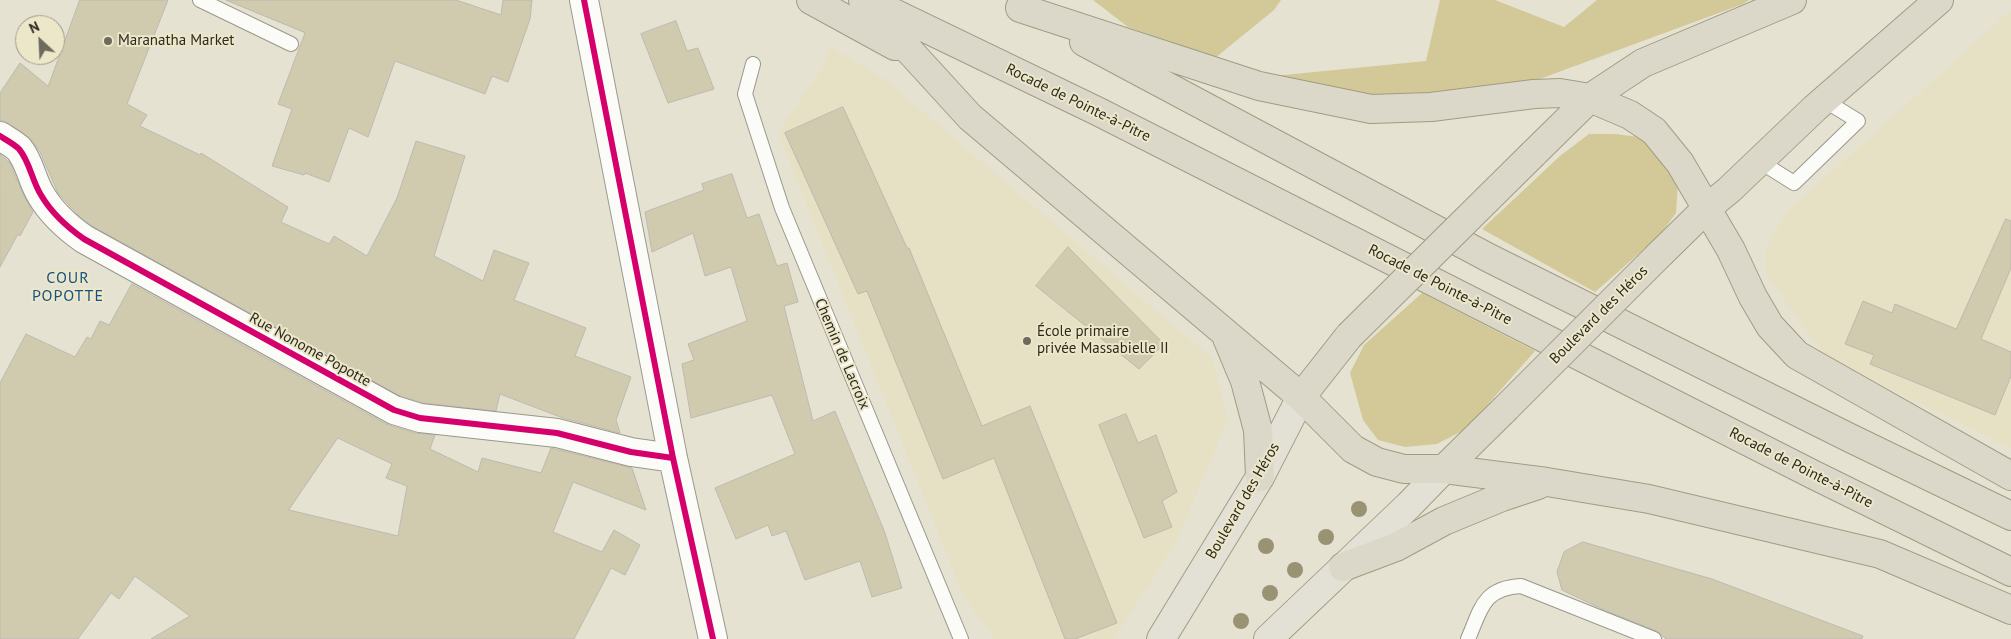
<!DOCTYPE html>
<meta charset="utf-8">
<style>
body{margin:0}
#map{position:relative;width:2011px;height:639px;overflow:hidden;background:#e5e2d2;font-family:"PT Sans",sans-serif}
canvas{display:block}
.north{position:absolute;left:15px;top:15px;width:50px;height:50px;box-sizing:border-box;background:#ede7ca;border:1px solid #a09b86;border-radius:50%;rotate:335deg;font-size:14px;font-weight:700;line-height:20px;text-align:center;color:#2c2a1f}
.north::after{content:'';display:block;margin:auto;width:18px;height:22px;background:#6d6a5e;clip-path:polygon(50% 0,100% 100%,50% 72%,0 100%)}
</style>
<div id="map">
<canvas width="2011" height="639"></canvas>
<div class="north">N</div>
</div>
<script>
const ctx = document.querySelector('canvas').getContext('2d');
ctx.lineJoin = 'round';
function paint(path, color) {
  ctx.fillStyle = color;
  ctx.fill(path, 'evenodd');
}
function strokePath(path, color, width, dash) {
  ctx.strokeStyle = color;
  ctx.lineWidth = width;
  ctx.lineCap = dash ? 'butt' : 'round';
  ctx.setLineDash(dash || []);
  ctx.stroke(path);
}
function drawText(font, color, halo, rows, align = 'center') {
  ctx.font = font + ' "PT Sans",sans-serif';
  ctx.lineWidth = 4;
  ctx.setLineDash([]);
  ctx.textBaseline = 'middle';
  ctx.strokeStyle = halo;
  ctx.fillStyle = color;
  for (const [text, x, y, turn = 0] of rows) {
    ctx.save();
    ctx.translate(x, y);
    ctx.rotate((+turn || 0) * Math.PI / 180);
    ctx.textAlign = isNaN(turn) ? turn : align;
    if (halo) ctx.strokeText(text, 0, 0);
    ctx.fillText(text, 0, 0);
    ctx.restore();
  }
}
paint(new Path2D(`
 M2011,10V449L1829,358L1799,322L1765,271V250L1788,211Z
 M830,46L886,80L1173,325L1212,357L1228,419L1177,540L1114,639H995L964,598L778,133L822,69Z`), '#e6e0c5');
paint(new Path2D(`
 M1093,0H1281L1274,10L1215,58L1128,27Z
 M1440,0H1495L1564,27L1597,0H1749L1743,4L1537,80L1396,105L1274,76L1426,61Z
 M1589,134H1615L1639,137L1660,156L1678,183L1676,213L1659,236L1595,292L1482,229L1560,156Z
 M1422,293L1535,351L1466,429L1437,444L1405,447L1378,440L1363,420L1350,373L1364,345Z`), '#d3c897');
const building = new Path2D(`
 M80,0H168L127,104L147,115L140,126L200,155L201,153L288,207L281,222L329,244L334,236L367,256L397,198L416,141L465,156L434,256L483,281L494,250L529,263L514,300L586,328L575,356L631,377L616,420L620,433L563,418L500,394L496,411L423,403L400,396L92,226L81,218L58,193L40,152L32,140L8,123L0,120V93L20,63L48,86Z
 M226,0H456L501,15L503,0H532L530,19L508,82L492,76L485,94L395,61L368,137L349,128L329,182L305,173L304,175L272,166L292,109L278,104L305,33Z
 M676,21L687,51L698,48L714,89L668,103L641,34Z
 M843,107L907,248H909L982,426L1030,406L1117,623L1075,639H1065L994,458L943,479L867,291L858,294L785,133Z
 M0,154L10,163L24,196L33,212L20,236L18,234L0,267Z
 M732,174L747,218L759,214L777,266L787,263L798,302L784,306L813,421L835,411L885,533L902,588L872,597L860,561L805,580L786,531L772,536L768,525L736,539L715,488L795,454L772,395L691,418L682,364L694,360L688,344L747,321L731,267L705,276L693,233L652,252L645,212L704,190L702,184Z
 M2006,219L2011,221V268L1981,339L2011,352V376L1995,415L1870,364L1874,355L1845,344L1863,301L1892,313L1895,304L1956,329Z
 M1068,247L1164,344L1139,369L1036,286Z
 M132,284L386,424L415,433L435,435L430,449L478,472L482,458L541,473L551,448L632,468L646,510L573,482L553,532L602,552L614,530L640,545L625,575L611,568L574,639H151L190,616L135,576L119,599L111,593L78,639H0V383L26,334L75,357L87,337L91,339L100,321L109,325ZM338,438L392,464L386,478L407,486L398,536L289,510Z
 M1126,414L1138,443L1156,435L1177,492L1162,501L1172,527L1144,538L1099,425Z
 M1583,542L1712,579L1863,636L1862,639H1666L1657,631L1602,609L1562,590L1557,572L1564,552Z`);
paint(building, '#d0caaf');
strokePath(building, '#bcbaae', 1);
const service = new Path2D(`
 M200,0L291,44
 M753,64L745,94L782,208L961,639
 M1759,161L1794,183L1858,121L1824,100
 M1468,639C1481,609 1483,588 1521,586L1654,639`);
const minor = new Path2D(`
 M584,0L673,458L713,639
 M0,136C6,140 14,144 19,149C30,162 32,181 41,195C52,214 67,227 84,239L394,410L420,418L557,433L631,452L673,458`);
const primary = new Path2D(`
 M1161,639L1260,477L1301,397
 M1268,639L1409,505L1444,469`);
const trunk = new Path2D(`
 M811,0L895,46
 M863,0L970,117L1301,397L1353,449L1377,462L1404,469H1444L1547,482L1649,499L1880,554L2011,610
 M873,3L1097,111L1814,475L2011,572
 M1020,8L1259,86L1371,109L1431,107L1534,94L1560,93L1590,98L1630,115L1654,131L1680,163L1731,250L1753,297L1770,326L1797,355L2011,476
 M1084,42L1489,258L1848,437L2011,516
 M1533,154L1590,98L1643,63L1792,0
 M1658,256L1707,208L1729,190L1815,108L1939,0
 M1227,338L1245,381L1258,430L1260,477
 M1301,397L1349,336
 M1444,469L1504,410
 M1343,567L1396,547L1444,521L1502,497L1538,485`);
strokePath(service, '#9a978c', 16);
strokePath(minor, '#9a978c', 30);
strokePath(primary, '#a09c83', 30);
strokePath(trunk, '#a09c83', 30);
strokePath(service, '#fbfbf8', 14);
strokePath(minor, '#fbfbf8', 28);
strokePath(primary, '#e3e1d5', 28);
strokePath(trunk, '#dbd8ca', 28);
const trunkBridge = new Path2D(`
 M1349,336L1533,154
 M1504,410L1658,256`);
strokePath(trunkBridge, '#a09c83', 30, []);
strokePath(trunkBridge, '#dbd8ca', 28);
strokePath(new Path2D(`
 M584,0L673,458L713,639
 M0,136C6,140 14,144 19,149C30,162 32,181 41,195C52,214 67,227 84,239L394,410L420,418L557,433L631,452L673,458`), '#d6006c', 6);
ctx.fillStyle = '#999273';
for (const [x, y] of [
 [1359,509],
 [1326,537],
 [1266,546],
 [1295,570],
 [1270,593],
 [1241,621]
]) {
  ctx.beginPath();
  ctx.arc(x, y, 8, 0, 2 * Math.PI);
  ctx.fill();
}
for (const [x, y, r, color] of [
 [108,41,5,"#6d6a5e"],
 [1027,341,5,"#6d6a5e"]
]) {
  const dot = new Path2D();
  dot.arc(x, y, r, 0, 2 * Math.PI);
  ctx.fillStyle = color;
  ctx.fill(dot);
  strokePath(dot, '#ede7ca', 2);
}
drawText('15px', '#2c2a1f', '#ede7ca', [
 ["Maranatha Market",118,41],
 ["École primaire",1037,332],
 ["privée Massabielle II",1037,349]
], 'left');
drawText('15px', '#2c2a1f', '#ede7ca', [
 ["Rocade de Pointe-à-Pitre",1078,103,26],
 ["Rocade de Pointe-à-Pitre",1440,285,27],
 ["Boulevard des Héros",1599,315,-45],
 ["Rue Nonome Popotte",310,350,29],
 ["Chemin de Lacroix",842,354,67],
 ["Rocade de Pointe-à-Pitre",1801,468,27],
 ["Boulevard des Héros",1243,501,-60]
]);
ctx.letterSpacing = '1px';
drawText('16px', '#155383', '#ede7ca', [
 ["COUR",68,278],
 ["POPOTTE",68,296]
]);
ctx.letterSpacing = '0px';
</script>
